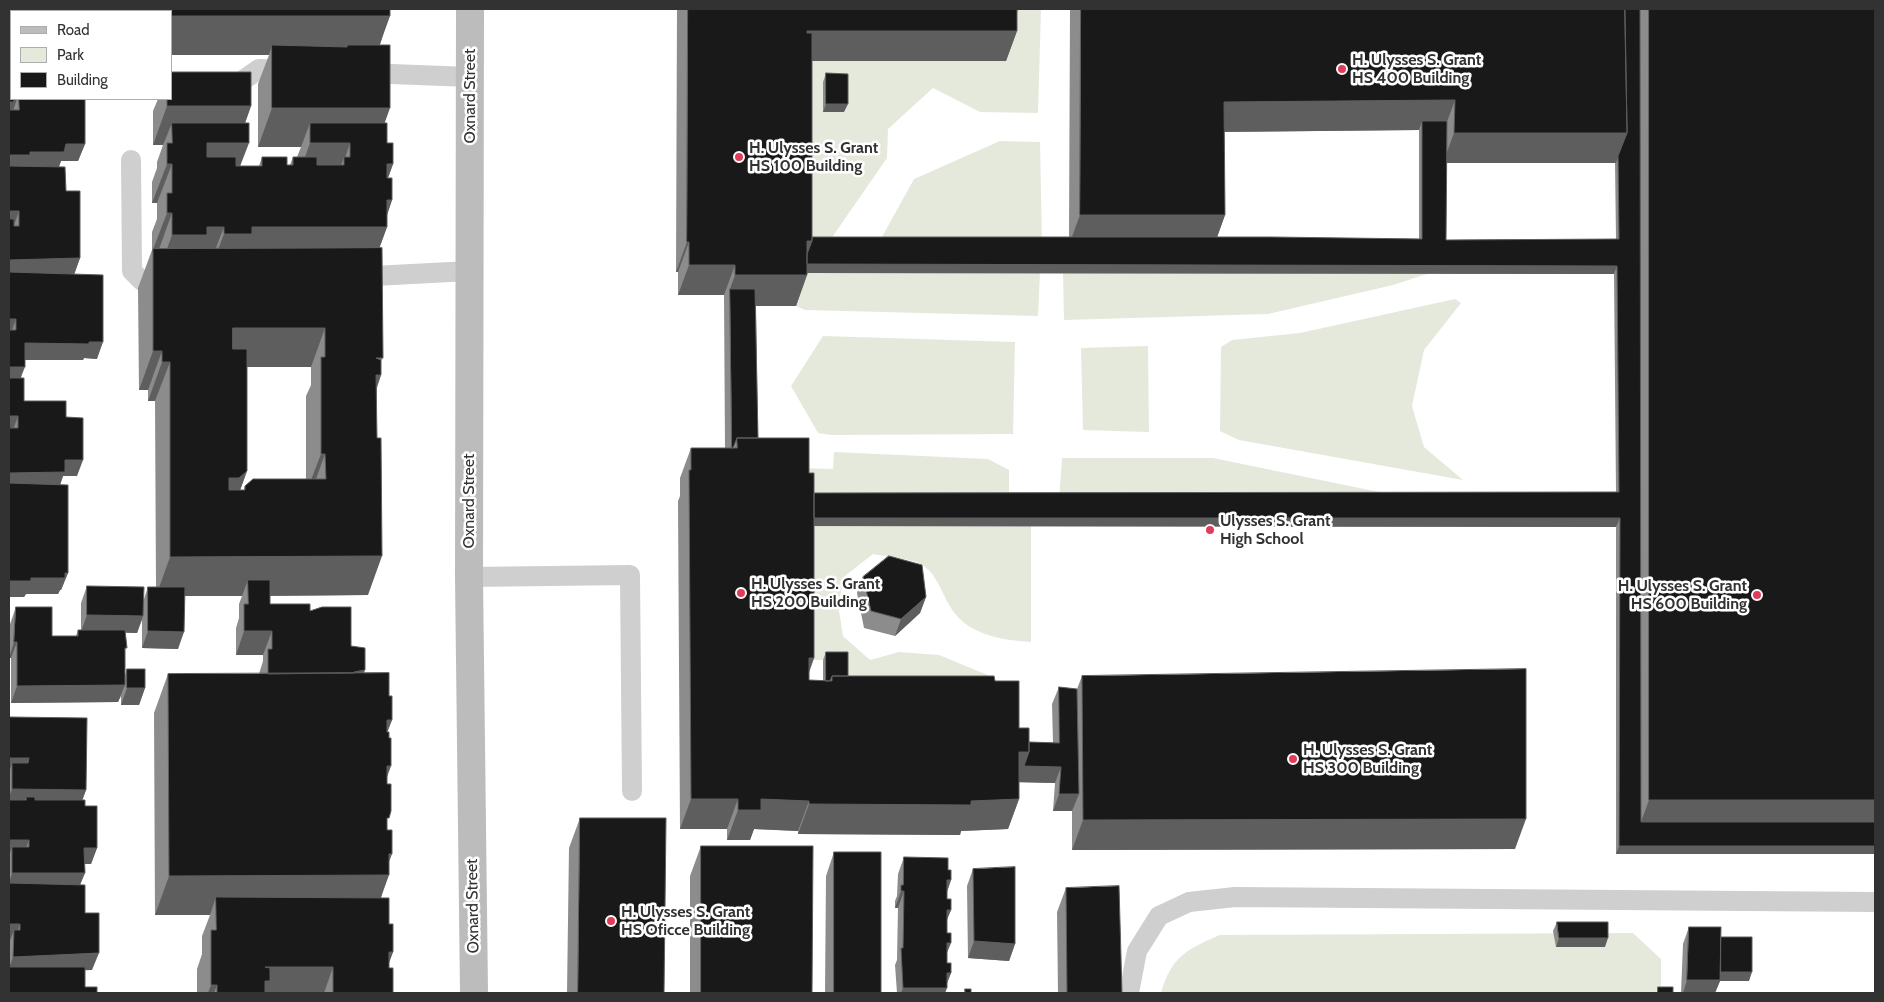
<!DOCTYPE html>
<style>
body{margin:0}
#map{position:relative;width:1884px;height:1002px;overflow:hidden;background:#fff;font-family:Cabin,sans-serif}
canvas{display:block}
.frame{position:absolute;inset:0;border:10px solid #323232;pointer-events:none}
.legend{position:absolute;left:10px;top:10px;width:162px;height:90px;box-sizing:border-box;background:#fff;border:1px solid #adadad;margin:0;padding:6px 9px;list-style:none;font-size:15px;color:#323232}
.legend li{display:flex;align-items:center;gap:10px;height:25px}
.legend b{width:25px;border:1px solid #adadad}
</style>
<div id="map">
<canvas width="1884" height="1002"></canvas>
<div class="frame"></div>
<ul class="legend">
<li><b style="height:6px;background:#bcbcbc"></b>Road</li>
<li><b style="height:14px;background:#e4e9dc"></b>Park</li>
<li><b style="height:14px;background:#191919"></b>Building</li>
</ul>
</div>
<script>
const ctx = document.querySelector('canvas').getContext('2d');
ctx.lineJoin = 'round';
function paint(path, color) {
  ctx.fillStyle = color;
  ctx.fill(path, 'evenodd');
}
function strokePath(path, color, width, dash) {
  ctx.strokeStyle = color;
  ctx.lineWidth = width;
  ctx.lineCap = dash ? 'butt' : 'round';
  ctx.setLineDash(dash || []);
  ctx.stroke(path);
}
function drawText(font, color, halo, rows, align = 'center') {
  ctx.font = font + ' Cabin,sans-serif';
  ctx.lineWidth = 5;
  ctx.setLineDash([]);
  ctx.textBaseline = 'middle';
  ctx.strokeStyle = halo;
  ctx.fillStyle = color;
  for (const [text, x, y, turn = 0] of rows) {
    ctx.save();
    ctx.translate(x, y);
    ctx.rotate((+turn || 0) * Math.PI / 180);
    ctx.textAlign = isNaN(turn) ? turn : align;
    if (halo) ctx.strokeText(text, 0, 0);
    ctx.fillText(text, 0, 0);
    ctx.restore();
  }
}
paint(new Path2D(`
 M1016,9H1041L1038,113L980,112L933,88L888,129L887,158L826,246H801L797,61H1005Z
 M1000,141L1040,142L1042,246H877L914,179Z
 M801,271L1040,273L1038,316L805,310L796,306V273Z
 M1063,273L1427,274L1393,285L1268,314L1064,320Z
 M1455,299L1461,303L1424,350L1412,406L1424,447L1463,480L1239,440L1220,431L1221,347L1232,340L1300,333Z
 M823,336L1015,342L1013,434L831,435L818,433L791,386Z
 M1148,346L1149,432L1083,430L1081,348Z
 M834,452L988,459L1009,470V501L807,502L798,468L833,469Z
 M1062,458H1213L1379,492L1381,501H1059Z
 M803,526H1031V642C999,640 964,634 948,603C940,588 935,571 919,563C905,558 887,557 873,554L845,576L838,604L843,636L870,660L899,652L939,655L990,676L1014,696L845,706L823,660H803Z
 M1633,933L1661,959V993H1161C1171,957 1187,949 1220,935Z`), '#e4e9dc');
strokePath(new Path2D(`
 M365,73L470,77
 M229,90L259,69L291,70
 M131,160L132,271L142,281H168
 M354,277L470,271
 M469,577L630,575L632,791
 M1129,993L1137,951L1159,916L1189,902L1235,897L1875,902`), '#cfcfcf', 20);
strokePath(new Path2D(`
 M470,9L469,577L474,993`), '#bcbcbc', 28);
paint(new Path2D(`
 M154,9H390L380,45L385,123L387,143L393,164L388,178L392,200L387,215V227L379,248L383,358L381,361V375L377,388L368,595L270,596V604L310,611L351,646L364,673L389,696L392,720L387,732V825L389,861L381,898L389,924L393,952L389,962V968L393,993H197V969L202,954V936L210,915H155L154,713L168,674H259L263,661V655H236V628L239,618V604L242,596H184L178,649L142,648V620L137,633L125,632V675L127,669L145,688L139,705H121V696L118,702L11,703V658H9V646L10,624L16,607L52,636H76L78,630H81V603L87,586L144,599L148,587H156L155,401H148V390H139L138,288L152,250V232L157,219V203H152V182L157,168V162L163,145H153V111L158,99H171L251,106L245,123L240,166H259L262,157L287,165H290L293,157H297L301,147H258V84L269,55L171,11H154ZM247,367H311V385L306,396V479L245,486L244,490H240L247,471Z
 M677,9H1018L1017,12V31L1006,61H812V237H1069L1070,9H1875V854H1616V527L814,526V658L809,673V680L823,681V660L826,652L848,676L995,681L1019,728L1029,742L1053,743L1052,704L1059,687L1077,689L1082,676L1515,849L1072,850V811H1053L1055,783L1019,782V799L1008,829L961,831L960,835L798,834V831L754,829L750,840H727V829H680L678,501L680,496V478L691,448H725L724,295H678V272H676ZM1419,130V239L1217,237L1225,215L1224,132ZM1446,163H1615L1616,239L1446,240ZM807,273L1614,274L1616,492L814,493L758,438L756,306H796L807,275Z
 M11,32V99H85V144L78,161H61L59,167L66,191L80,258L74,274L97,359L84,358L83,360H25L21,378L24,401L66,417L77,476H63L60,485L68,573L61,590H60L58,594H26L24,597H9V37Z
 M826,73L844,112H823V82Z
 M863,577L926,597L920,613L895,636L864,628L857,593Z
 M9,717L86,790L82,800L85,806L97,848L91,864H84L85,873L80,884L85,913L92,970H85L9,993V943L10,941H9Z
 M580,818L664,993H567L569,848Z
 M701,846L812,993H690V876Z
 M834,852L881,993H825L826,876Z
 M904,857L948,870L951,880L947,892V899L951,910L947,920V963L951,973L947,983L945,993H964L965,989L971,993H1012H897L895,965L897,960L898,908H895V901L897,896L898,874Z
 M973,869L1015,944L1009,961L968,958L967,886Z
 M1066,888L1122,993H1058L1057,912Z
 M1557,922L1605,947H1556L1553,931Z
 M1689,927L1721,939V937L1749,981H1720L1715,993H1681L1683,944Z`), '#8c8c8c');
paint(new Path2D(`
 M9,9H18L17,11H11V14H9Z
 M171,16H390L376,55L347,47V45L344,55L272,45L269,55H171Z
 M807,31H1017L1006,61H796Z
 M13,99H17L13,111L9,117V102Z
 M1455,100L1444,130L1422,121L1419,130L1213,132L1224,102Z
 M826,104H848L844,112H823Z
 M167,106H251L238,143H249L234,182L172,143V123L163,145H153Z
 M272,108H390L376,147L350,143L344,161V157L335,182H296L310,143V123L301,147H258Z
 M1454,133H1627L1616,163H1443Z
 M66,144H85L78,161H61L58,169L9,171V155L30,152Z
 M167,164H172L157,203H152Z
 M387,164H393L379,203Z
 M387,200H392L383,227H387L373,266L209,273L224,234L252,227Z
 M9,211H19L13,228H9Z
 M167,213H172L158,252H152Z
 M1080,215H1225L1214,246L1069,245Z
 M207,227H224L209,266L158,274L172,235Z
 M807,241H812L801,271Z
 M687,242H689L678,272H676Z
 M80,258L74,275L9,277V260Z
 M804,264L1617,266L1614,274L801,273Z
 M689,265H735L724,295H678Z
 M735,275H807L796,306H731L730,289Z
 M9,319H16L10,336H9Z
 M233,328H325L311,367H219Z
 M89,342H103L97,359L84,358L83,360H18L25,343Z
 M153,351H162L148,390H139Z
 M162,362H170L155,401H148Z
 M9,367H25L18,384H9Z
 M376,375H381L367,414Z
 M9,416H18L12,433H9Z
 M321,454H325L311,493H306Z
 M65,460H83L77,476H63L59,488L9,490V473Z
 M247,471L233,510L225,517L229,478Z
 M806,518H1620L1616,527L803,526Z
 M382,556L368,595L248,596V580L242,596H156L170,557Z
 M65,573H68L61,590H60L58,594H26L24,597H9V581Z
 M926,597L920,613L895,636L901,619Z
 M87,615L143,616L137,633L81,632Z
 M148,631L184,632L178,649L142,648Z
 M244,631H272L263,655H236Z
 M14,642H17L11,658H9Z
 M809,658H814L803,688Z
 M365,670L356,694L354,672Z
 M125,685L118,702L11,703L17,686Z
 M127,688H145L139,705H121Z
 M387,720H392L377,759Z
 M1019,752H1029L1061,767L1055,783L1008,782Z
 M9,758H29L23,775L12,763L9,773Z
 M387,766H391L377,805Z
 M12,789L86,790L80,807L26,800V797L22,806H9V797Z
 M1059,794H1079L1072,811H1053Z
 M691,799H738L727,829H680Z
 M761,799L809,801L798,831L754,829L750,840H727L738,810Z
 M1019,799L1008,829L961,831L960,835L798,834L809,804L971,801Z
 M1649,800H1875V830H1638Z
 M1526,819L1515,849L1072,850L1083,820Z
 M9,840H29L23,856L12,847L9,856Z
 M1619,846H1875V854H1616Z
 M84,848H97L91,864H78Z
 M392,854L384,875H389L375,914L216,897L210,915H155L169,876Z
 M12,873H85L78,890L9,883Z
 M947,880H951L945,897Z
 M901,891H904L898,908H895Z
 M947,910H951L944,926Z
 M9,924H20L14,941V930L10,941H9Z
 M1559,938H1608L1605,947H1556Z
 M974,941L1015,944L1009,961L968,958Z
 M947,943H951L944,960Z
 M389,952H393L379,991Z
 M99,953L92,970L9,973V968L13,957Z
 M265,967H333L324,993H255Z
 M1721,972H1752L1749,981H1720L1715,993H1683L1687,980H1719Z
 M947,973H951L945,988H947L945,993H901L903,988Z
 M211,985H217L214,993H208Z`), '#5e5e5e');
const building = new Path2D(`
 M18,9H85V11H18Z
 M168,9H390V16H171V11H168Z
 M688,9H1017V31H807V33H812V241H807V275H735V265H689V242H687Z
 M1081,9H1625L1627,133H1454L1455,100L1224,102L1225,215H1080Z
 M1625,9H1640L1641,822H1875V846H1619L1620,518H814V493L1619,492L1617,266L807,264V254L812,241V237H1271L1422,239V121H1447L1446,240L1619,239L1618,156L1627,133Z
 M1649,9H1875V800H1649Z
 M272,45L347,47V45H390V108H272Z
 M9,60H11V99H14V102H9Z
 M171,72H251V106H167V99H171Z
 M826,73L848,74V104H826Z
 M19,99H85V144H66L64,152H30V155H9V110H19Z
 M172,123H249V143H207V157H236V166H262V157H287V165H293V157H317V165H344V157H350V143H310V123H387V143H393V164H387V178H392V200H387V227H252V234H224V227H207V235H172V213H167V193H172V164H167V143H172Z
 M9,166L65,167L66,191H80V258L9,260V219H14V226H19V211H9Z
 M382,248L383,358H376L381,360V375H376L377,438H381L382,556L170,557V362H162V351H153V249ZM233,328H325V357H321V454H325L326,479H253L245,486V490H229V478H239L247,471V349H233Z
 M9,272L103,275V342H89V344L25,343V367H9V330H16V319H9Z
 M730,289H755L758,438H737L733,448H732Z
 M9,378H24V401H66V417L83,418V460H65V472L9,473V428H18V416H9Z
 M737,438H809V473H814V658H809V680L832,681V676H994L995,681H1019V728H1029V752H1019V799L971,801V805L809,804V801L761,799V810H738V799H691L689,470H691V448H737Z
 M9,483L68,485V573H65V578H31V581H9Z
 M889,556L922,565L926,597L901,619L871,611L863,577Z
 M248,580H270V604H310V611L322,607H351V646L365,648V670L354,672V673H336L268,674V649H272V631H244V604H248Z
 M87,586L144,587L143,616L87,615Z
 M148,587H185L184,632L148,631Z
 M16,607H52V636H78V630H125L127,648H125V685L17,686V642H14Z
 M826,652H848V676H832L830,681H826Z
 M127,669H145V688H127Z
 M1526,669V819L1083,820L1082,676Z
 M389,673V696H392V720H387V732H389V738H391V766H387V784H391V811L389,818H387V830H392V854H389V875L169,876L168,674Z
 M1059,687L1077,689L1079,794H1059L1061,767L1024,766L1029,752V742L1059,743Z
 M9,717L87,718L86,790L12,789V763H28L29,758H9Z
 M26,797H35V800H85V806H97V848H84L85,873H12V847H29V840H9V800H26Z
 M580,818H666L664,993H578Z
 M701,846H813L812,993H701Z
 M834,852H881V993H834Z
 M904,857L948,858V870H951V880H947V899H951V910H947V933H951V943H947V963H951V973H947V988H903L901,948H903L904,891H901V885H903Z
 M1015,867V944L974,941L973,869Z
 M9,883L85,885V913H99V953L13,957L14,930H20V924H9Z
 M1119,886L1122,993H1067L1066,888Z
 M216,897L389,898V924H393V952H389V968H393V993H333V967H265L270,968V981H265V993H217V985H211V930H216Z
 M1557,922H1608V938H1559Z
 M1689,927H1721L1720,980H1687Z
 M1721,937H1752V972H1721Z
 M9,967H85V987H97V993H9Z
 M1658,987H1673V993H1658Z
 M965,989H971V993H1012H904V992L965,993Z`);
paint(building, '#191919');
strokePath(building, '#5e5e5e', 1);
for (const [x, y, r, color] of [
 [1342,69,5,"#e03d59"],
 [739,157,5,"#e03d59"],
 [1210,530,5,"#e03d59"],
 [741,593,5,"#e03d59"],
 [1757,595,5,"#e03d59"],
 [1293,759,5,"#e03d59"],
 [611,921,5,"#e03d59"]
]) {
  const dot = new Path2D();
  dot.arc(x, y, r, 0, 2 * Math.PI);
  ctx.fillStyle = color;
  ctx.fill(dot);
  strokePath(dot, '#fff', 2);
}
drawText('bold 16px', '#323232', '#fff', [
 ["H. Ulysses S. Grant",1352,60],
 ["HS 400 Building",1352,78],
 ["H. Ulysses S. Grant",749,148],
 ["HS 100 Building",749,166],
 ["Ulysses S. Grant",1220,521],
 ["High School",1220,539],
 ["H. Ulysses S. Grant",751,584],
 ["HS 200 Building",751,602],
 ["H. Ulysses S. Grant",1747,586,"right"],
 ["HS 600 Building",1747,604,"right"],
 ["H. Ulysses S. Grant",1303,750],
 ["HS 300 Building",1303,768],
 ["H. Ulysses S. Grant",621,912],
 ["HS Oficce Building",621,930]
], 'left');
drawText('16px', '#323232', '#fff', [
 ["Oxnard Street",470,96,-90],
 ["Oxnard Street",469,501,-90],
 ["Oxnard Street",473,906,-91]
]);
</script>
